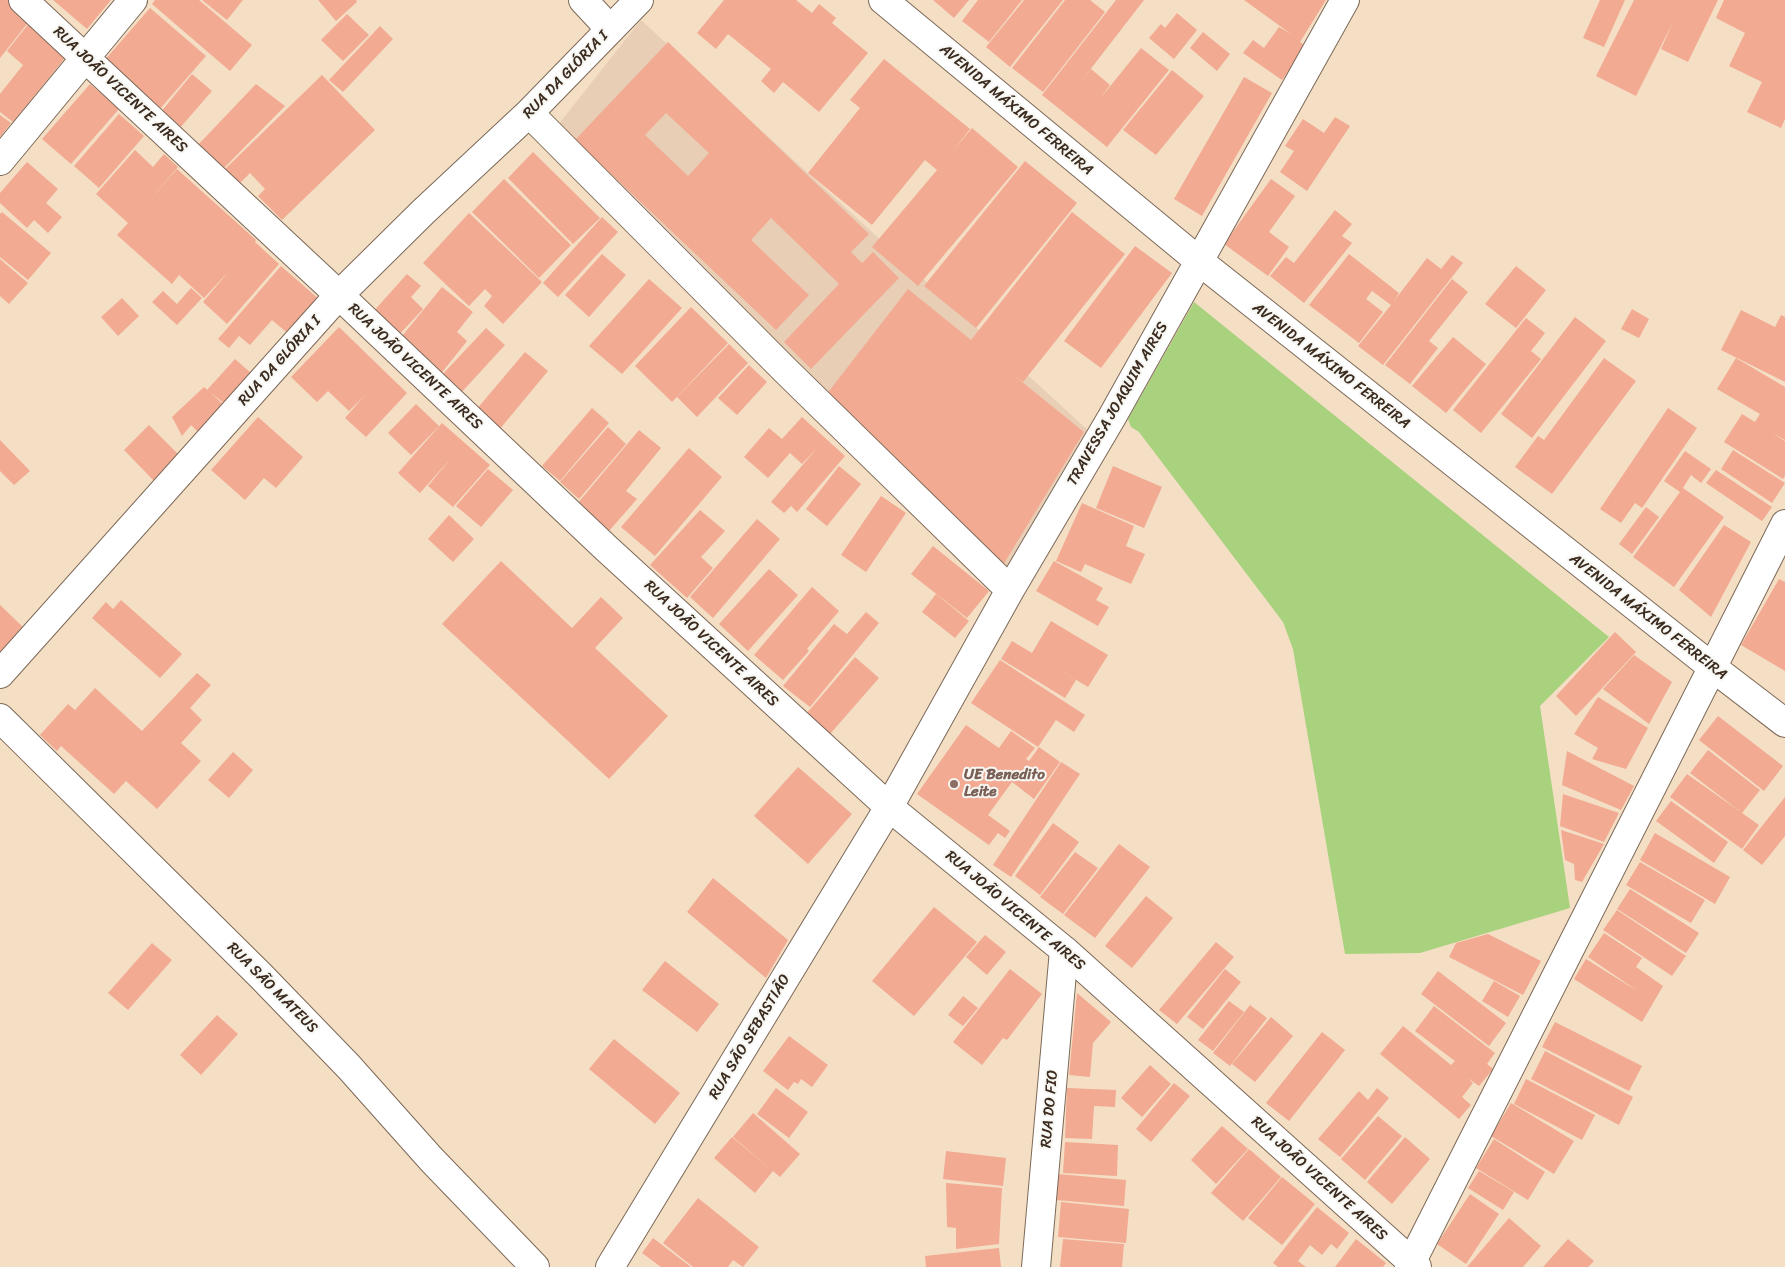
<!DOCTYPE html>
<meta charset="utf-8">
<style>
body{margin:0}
canvas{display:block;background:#f4dec4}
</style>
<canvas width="1785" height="1267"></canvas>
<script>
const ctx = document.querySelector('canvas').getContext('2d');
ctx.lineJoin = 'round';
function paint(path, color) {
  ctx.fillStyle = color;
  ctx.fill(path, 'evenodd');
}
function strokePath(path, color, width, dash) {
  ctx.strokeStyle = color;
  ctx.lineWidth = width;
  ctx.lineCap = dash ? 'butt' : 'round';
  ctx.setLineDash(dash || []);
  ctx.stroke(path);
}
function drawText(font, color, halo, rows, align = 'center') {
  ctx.font = font + ' Sriracha,sans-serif';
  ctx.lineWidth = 4;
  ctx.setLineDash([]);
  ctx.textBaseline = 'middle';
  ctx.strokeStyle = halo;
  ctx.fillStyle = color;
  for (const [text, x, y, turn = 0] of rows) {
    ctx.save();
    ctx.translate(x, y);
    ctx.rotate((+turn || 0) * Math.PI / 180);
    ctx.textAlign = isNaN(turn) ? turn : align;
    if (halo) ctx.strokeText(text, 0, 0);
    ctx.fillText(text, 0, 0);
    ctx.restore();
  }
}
paint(new Path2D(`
 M641,20L1092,434L1005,574L554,130Z`), '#e9ceb6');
paint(new Path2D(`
 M1194,302L1609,637L1540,706L1570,908L1420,953L1345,954L1293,649L1283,622L1139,432L1131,427L1128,419Z`), '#a9d27e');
paint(new Path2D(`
 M0,0H7L31,19L0,58Z
 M53,0H111L87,29Z
 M155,0H199L252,45L230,71L152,4Z
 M202,0H243L227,20Z
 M318,0H356L357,2L336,21Z
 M724,0H796L812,13L819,4L836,18L832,23L868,53L819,112L783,82L774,93L761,81L771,69L728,34L716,49L697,33Z
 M933,0H969L954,18Z
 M978,0H1022L989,42L962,21Z
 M1024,0H1063L1010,67L986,47Z
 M1065,0H1090L1105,12L1043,92L1012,68Z
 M1116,0H1144L1076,88L1091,69L1110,85L1099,100L1141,48L1169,70L1107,147L1042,95Z
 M1244,0H1326L1300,42L1306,46L1282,80L1243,53L1253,40L1264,48L1279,27L1291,34Z
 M1600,0H1625L1604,47L1583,38Z
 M1634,0H1718L1688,62L1661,49L1673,22L1636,96L1596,76Z
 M1724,0H1785V119L1781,128L1747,112L1762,82L1729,66L1745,33L1716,18Z
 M150,8L206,56L159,110L103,62Z
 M1177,13L1197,30L1174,59L1149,38L1161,24L1165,28Z
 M347,14L369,35L343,61L321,40Z
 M30,22L69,53L13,122L0,112V94L23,65L7,51Z
 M380,26L393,39L343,92L329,80Z
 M1203,32L1230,54L1217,71L1190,48Z
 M668,42L869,234L851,252L862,263L873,252L899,278L811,369L784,342L839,284L830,275L771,218L751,240L809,295L776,330L575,140ZM666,113L709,153L688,176L645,135Z
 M884,59L970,129L952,152L972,128L1018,167L918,286L872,247L937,170L925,160L872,225L808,173L860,108L850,100Z
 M1172,70L1204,96L1156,155L1123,130Z
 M192,74L212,91L179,129L160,113Z
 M322,75L375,130L282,220L258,196L265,189L250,173L237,186L222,172Z
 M1244,77L1272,93L1202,216L1174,199Z
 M90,84L119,109L71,164L42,139Z
 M256,84L285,106L224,168L197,146Z
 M119,114L144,136L99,188L74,166Z
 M0,115L11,123L0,137Z
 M1335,117L1350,126L1307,191L1280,172L1294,151L1285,146L1303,119L1324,133Z
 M135,150L153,167L164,154L178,167L148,202L177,169L256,240L255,242L279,264L227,324L203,302L229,271L204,298L179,275L172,284L117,235L128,223L96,194Z
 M533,152L600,218L573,244L508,178Z
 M1025,161L1077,203L976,328L924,286Z
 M27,162L58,189L46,203L62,217L48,233L34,220L27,228L0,203V193Z
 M504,179L571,245L539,278L472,212Z
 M1271,179L1295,196L1269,232L1289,247L1268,276L1224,244Z
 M1335,210L1352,224L1342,236L1352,243L1304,303L1270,276L1286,257L1294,263Z
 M2,212L51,253L28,280L0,257V214Z
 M1072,212L1125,254L1023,382L1011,373L1084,432L1003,565L826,395L908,289L971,340Z
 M469,213L542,282L503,324L484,306L492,296L485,289L469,306L423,263Z
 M602,217L618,232L558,297L543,283Z
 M1135,246L1172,273L1101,368L1064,341Z
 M602,254L626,275L589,317L565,295Z
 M1349,254L1399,293L1394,301L1427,258L1441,269L1452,255L1463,263L1383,365L1358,346L1391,305L1372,291L1366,299L1383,312L1359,343L1309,305Z
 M0,259L28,283L9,304L0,296Z
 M281,266L321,301L291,336L272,320L250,345L239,336L229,348L218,339Z
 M1516,266L1546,290L1516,328L1485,304Z
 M407,274L421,286L411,297L423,309L398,336L372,313Z
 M649,279L682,308L622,374L589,346Z
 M1452,279L1468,292L1429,341L1438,348L1410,384L1385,365Z
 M442,287L473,312L457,332L467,341L440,375L398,341Z
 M191,288L202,298L177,325L152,302L163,291L177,304Z
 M122,298L139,316L118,336L101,317Z
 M691,307L728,343L672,402L635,366Z
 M1632,309L1649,319L1639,338L1621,329Z
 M1741,310L1775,327L1781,315L1785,317V382L1721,350Z
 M1575,317L1606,341L1532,438L1501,414Z
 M1526,318L1545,333L1531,351L1541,359L1481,433L1453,410Z
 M339,327L407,393L366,437L345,418L364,396L349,411L328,391L317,402L291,377Z
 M486,328L505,345L460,394L441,376Z
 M1453,337L1486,364L1446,413L1412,386Z
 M729,344L748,363L697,417L677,397Z
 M525,352L548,371L499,430L476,410Z
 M1604,358L1636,381L1552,494L1515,467L1538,436L1544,440Z
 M1736,358L1785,387V440L1772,433L1785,441V476L1783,479L1724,442L1742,414L1755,422L1760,414L1717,389Z
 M235,359L251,373L225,404L207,390Z
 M749,365L767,382L737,415L718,398Z
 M204,387L224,405L199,433L191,425L182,436L172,417Z
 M416,404L439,426L411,455L388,433Z
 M592,408L609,423L560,481L542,466Z
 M1668,408L1697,428L1642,508L1635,503L1621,523L1600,509Z
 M258,417L303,457L276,488L264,478L245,500L211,470Z
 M802,417L845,456L797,512L791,506L784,513L771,502L818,447L802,464L790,453L768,478L744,457L769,428L782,439Z
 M442,423L490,465L453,507L428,486L452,457L420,493L398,473Z
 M149,425L180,456L155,482L124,450Z
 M608,427L626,444L579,499L560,482Z
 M639,430L661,448L626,491L637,499L609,531L577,504Z
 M0,440L30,471L14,485L0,471Z
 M689,448L722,477L655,556L621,527Z
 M1733,450L1785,483L1772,503L1721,469Z
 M1685,451L1711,469L1701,483L1691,475L1683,488L1724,517L1674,587L1633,557L1680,492L1664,481Z
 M839,466L861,484L827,526L806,509Z
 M1113,466L1162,487L1144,528L1096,508Z
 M488,469L513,490L481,527L456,506Z
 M1716,470L1772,507L1762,521L1706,483Z
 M881,496L906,513L866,572L841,555Z
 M1082,503L1134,526L1126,546L1145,554L1131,584L1085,564L1081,572L1056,561Z
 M1646,507L1659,517L1632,554L1619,544Z
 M700,510L725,531L701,557L713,568L687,598L650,565Z
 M449,515L474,539L453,562L428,539Z
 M757,519L780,539L713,618L690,597Z
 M1724,525L1751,542L1711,617L1679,590Z
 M933,546L989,591L967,618L911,574Z
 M501,561L572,628L601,597L623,618L595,648L668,716L609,779L442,624Z
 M1054,561L1103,588L1096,600L1109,607L1098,626L1036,591Z
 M769,569L798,595L748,651L719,624Z
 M1779,579L1785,582V671L1741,645Z
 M812,587L839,611L807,649L809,651L783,680L754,655Z
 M936,594L969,621L955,638L922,612Z
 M121,600L182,654L160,678L92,618L106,602L113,609Z
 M0,605L23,627L0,652Z
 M866,612L879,623L810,707L783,686L834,624L847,634Z
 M1051,621L1108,655L1088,687L1043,660L1076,680L1065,698L1001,659L1012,641L1032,653Z
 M1615,632L1636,652L1576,716L1556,696Z
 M1634,655L1672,682L1649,724L1603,689Z
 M855,657L879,678L830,734L806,714Z
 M1000,660L1085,715L1074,732L1056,720L1038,747L971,703Z
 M197,673L211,685L190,708L202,720L181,743L201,761L157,809L126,781L114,794L61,746L57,751L40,735L68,704L75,710L95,688L142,731Z
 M1598,697L1648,728L1626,769L1592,759L1598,748L1574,734Z
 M1718,716L1783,766L1764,791L1699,740Z
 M966,725L999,748L1011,731L1035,748L1026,759L1029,761L1039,747L1060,762L1034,799L1012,782L988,815L1010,831L1005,838L998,833L989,845L917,794Z
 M1708,750L1760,790L1742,813L1690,773Z
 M1567,751L1634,786L1621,810L1562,785Z
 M233,752L253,770L229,798L208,780Z
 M1061,762L1080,774L1011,877L993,865Z
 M798,767L852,814L808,864L754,816Z
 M1687,774L1759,825L1742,849L1670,797Z
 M1563,794L1619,813L1604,842L1560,826Z
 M1785,797V836L1762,865L1743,850Z
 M1671,801L1728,842L1714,863L1656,821Z
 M1053,823L1079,842L1040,895L1015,876Z
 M1561,830L1604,844L1582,882L1575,880L1574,864L1565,860Z
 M1655,833L1730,877L1715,904L1640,860Z
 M1119,844L1150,867L1095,938L1064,915Z
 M1075,852L1098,868L1063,914L1040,897Z
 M1640,862L1705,900L1691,923L1626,885Z
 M713,878L788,940L766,978L687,912Z
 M1630,889L1699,933L1686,953L1617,909Z
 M1146,896L1173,918L1132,968L1105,946Z
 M934,907L977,942L914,1016L872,981Z
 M1617,910L1686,956L1672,976L1603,930Z
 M1604,933L1642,958L1636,967L1663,986L1642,1022L1574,979L1586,959L1639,992L1588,957Z
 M1488,934L1541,961L1523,995L1449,957L1456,943Z
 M985,935L1006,952L987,975L966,957Z
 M1216,942L1234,957L1177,1024L1159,1010Z
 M152,943L172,960L128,1010L108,993Z
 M665,961L719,1004L697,1032L642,990Z
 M1010,969L1042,994L1007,1040L1003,1038L982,1065L953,1042Z
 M1225,969L1241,982L1203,1029L1187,1017Z
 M1438,971L1506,1023L1489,1046L1421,994Z
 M1494,981L1520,996L1508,1017L1482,1001Z
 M1077,993L1111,1022L1093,1043L1090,1077L1069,1075Z
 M963,996L978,1008L963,1026L948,1015Z
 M1229,1001L1244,1012L1213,1051L1198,1040Z
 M1250,1005L1267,1018L1230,1066L1213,1053Z
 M1434,1006L1495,1053L1487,1064L1493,1069L1479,1086L1468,1078L1473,1083L1462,1097L1471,1105L1459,1119L1380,1054L1403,1026L1451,1065L1455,1061L1415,1031Z
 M217,1015L238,1034L201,1075L180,1055Z
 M1271,1017L1293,1036L1255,1082L1232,1064Z
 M1555,1022L1642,1066L1629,1091L1542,1047Z
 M1322,1032L1345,1050L1289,1121L1266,1103Z
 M789,1036L828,1065L812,1087L801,1079L798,1084L794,1082L788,1090L763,1071Z
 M614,1039L680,1093L655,1124L589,1069Z
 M1545,1051L1633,1097L1619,1125L1531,1079Z
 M1150,1065L1171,1084L1142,1117L1121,1098Z
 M1526,1079L1595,1115L1582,1140L1514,1104Z
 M1174,1083L1190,1096L1151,1142L1136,1129Z
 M776,1088L808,1112L789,1138L757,1114Z
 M1067,1088L1116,1090L1115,1107L1094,1106L1092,1139L1065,1138Z
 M1377,1088L1389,1098L1340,1157L1318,1139L1359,1091L1368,1100Z
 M1511,1103L1574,1141L1554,1174L1491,1136Z
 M753,1113L800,1154L780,1177L733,1137Z
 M1378,1116L1402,1136L1365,1180L1341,1159Z
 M1222,1126L1248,1149L1216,1184L1191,1160Z
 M732,1137L773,1171L755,1193L714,1158Z
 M1405,1137L1430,1159L1392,1204L1367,1182Z
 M1494,1139L1545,1172L1528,1200L1476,1168Z
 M1065,1142L1118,1145L1117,1176L1063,1173Z
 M1249,1149L1281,1177L1243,1221L1211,1193Z
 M946,1151L1006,1158L1003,1186L943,1179Z
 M1479,1171L1514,1192L1503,1210L1468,1188Z
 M1058,1174L1126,1180L1124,1206L1056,1200Z
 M1282,1177L1315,1204L1282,1245L1248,1218Z
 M946,1183L1002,1188L999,1244L956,1249V1228L947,1227Z
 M1470,1194L1499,1214L1466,1264L1437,1244Z
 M698,1198L759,1247L743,1267L733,1260L728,1267H693L663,1243Z
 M1061,1202L1129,1209L1126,1243L1058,1237Z
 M1317,1207L1349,1233L1337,1249L1331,1244L1322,1255L1310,1245L1298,1261L1306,1267H1278L1273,1263Z
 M1509,1218L1541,1246L1523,1267H1467Z
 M653,1238L691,1267H661L642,1253Z
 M1063,1239L1124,1244L1122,1267H1060Z
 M1356,1239L1386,1263L1383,1267H1335Z
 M1568,1239L1594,1261L1588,1267H1543Z
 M999,1248L1001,1267H926L925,1256Z`), '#f2aa93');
const street = new Path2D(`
 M23,0L339,295L606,548L889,807L1064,950L1417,1267
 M583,0L610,29
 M883,0L1199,261L1712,667L1785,723
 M529,113L785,370L1010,590
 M0,161L133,0
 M0,674L339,295L423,212L529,113L639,0
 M0,718L261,976L349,1067L431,1159L535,1267
 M610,1267L889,807L1010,590L1112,417L1345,0
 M1036,1267L1064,950
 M1409,1267L1785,524`);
strokePath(street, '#7c6958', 30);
strokePath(street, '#fff', 28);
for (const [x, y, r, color] of [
 [954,784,5,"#8d6e63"]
]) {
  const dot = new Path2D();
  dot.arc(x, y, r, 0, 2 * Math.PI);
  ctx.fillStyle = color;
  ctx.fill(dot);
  strokePath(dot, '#f6f6f2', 2);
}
drawText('15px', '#3b2a1e', '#f6f6f2', [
 ["RUA DA GLÓRIA I",566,75,-46],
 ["RUA JOÃO VICENTE AIRES",120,90,43],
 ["AVENIDA MÁXIMO FERREIRA",1016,110,40],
 ["RUA DA GLÓRIA I",280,361,-48],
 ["AVENIDA MÁXIMO FERREIRA",1331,366,38],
 ["RUA JOÃO VICENTE AIRES",415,367,43],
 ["TRAVESSA JOAQUIM AIRES",1118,404,-60],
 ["AVENIDA MÁXIMO FERREIRA",1648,617,38],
 ["RUA JOÃO VICENTE AIRES",711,644,43],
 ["RUA JOÃO VICENTE AIRES",1015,911,40],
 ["RUA SÃO MATEUS",272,988,45],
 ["RUA SÃO SEBASTIÃO",750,1037,-59],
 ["RUA DO FIO",1050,1109,-85],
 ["RUA JOÃO VICENTE AIRES",1319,1179,42]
]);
drawText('bold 15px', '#785e54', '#f6f6f2', [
 ["UE Benedito",964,775],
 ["Leite",964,792]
], 'left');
</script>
